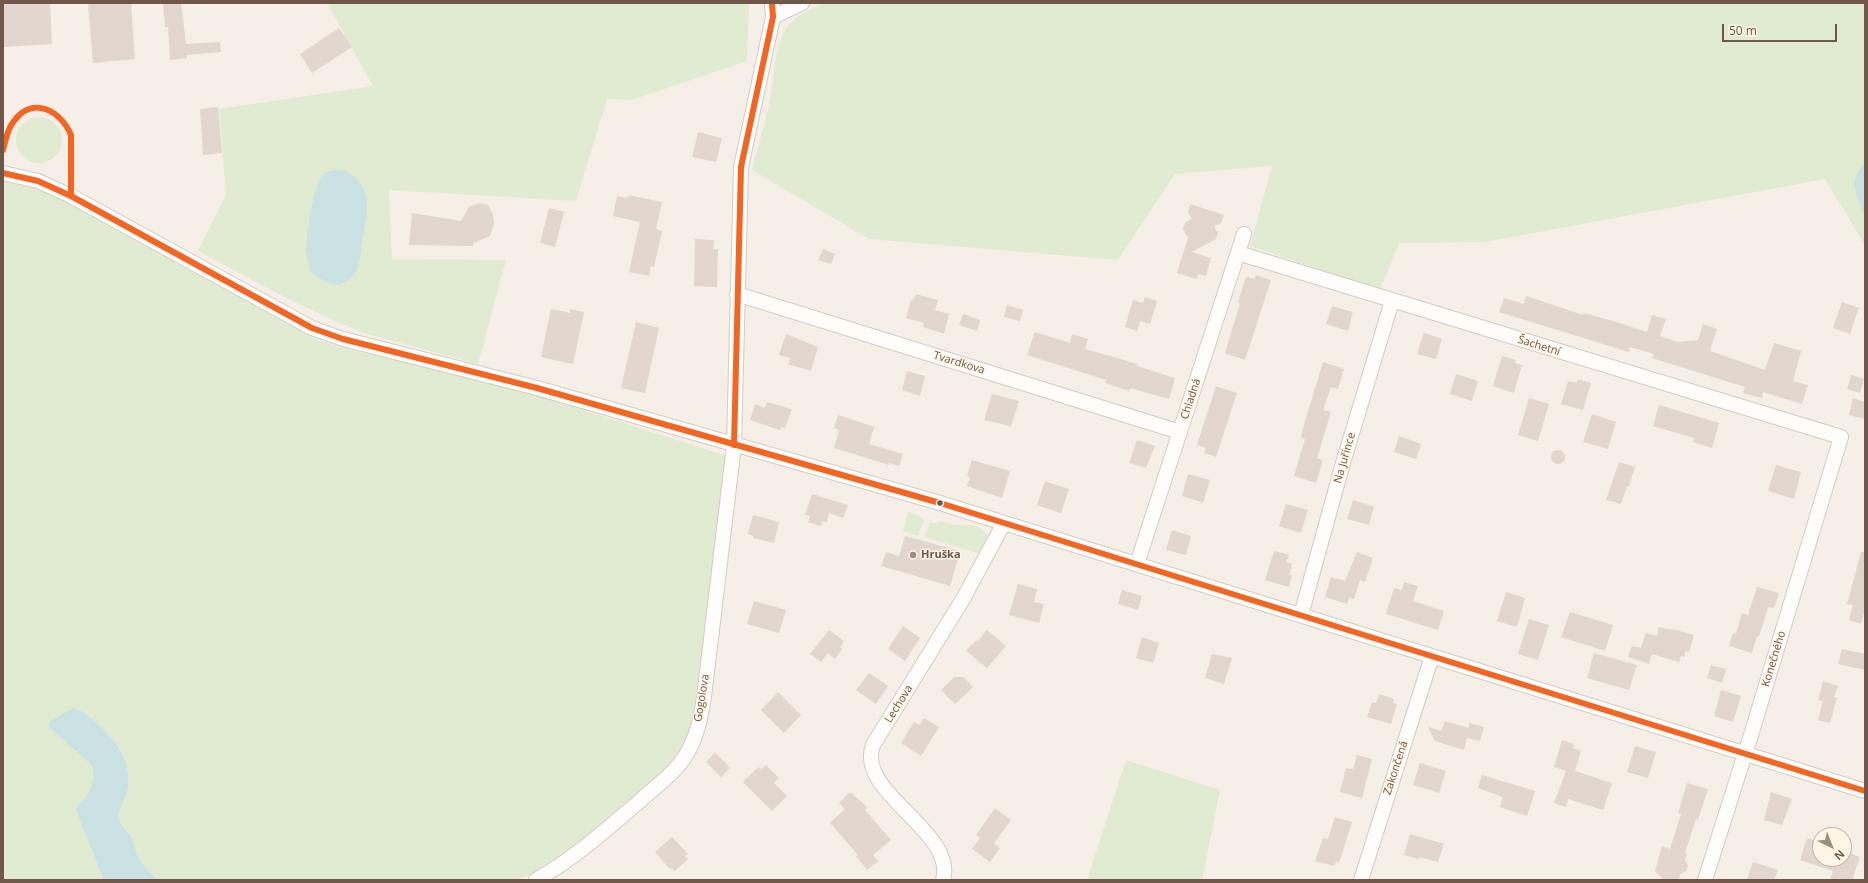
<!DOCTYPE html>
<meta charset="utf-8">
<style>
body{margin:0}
#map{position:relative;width:1868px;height:883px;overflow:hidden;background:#f5efe7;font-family:"Open Sans",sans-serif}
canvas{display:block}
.frame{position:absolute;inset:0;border:4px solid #705749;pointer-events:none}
.north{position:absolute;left:1812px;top:827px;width:40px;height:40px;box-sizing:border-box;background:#fef5e6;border:1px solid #c5b6a7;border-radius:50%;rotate:137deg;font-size:11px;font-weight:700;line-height:16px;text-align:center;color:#705749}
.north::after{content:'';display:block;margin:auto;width:14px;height:18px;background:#9f8c80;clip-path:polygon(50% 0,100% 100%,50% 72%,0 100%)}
.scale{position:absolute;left:1722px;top:24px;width:115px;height:18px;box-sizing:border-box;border:2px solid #705749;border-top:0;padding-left:5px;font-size:12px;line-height:14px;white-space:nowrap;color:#705749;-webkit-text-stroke:3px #fef5e6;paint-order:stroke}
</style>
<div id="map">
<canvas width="1868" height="883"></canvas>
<div class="frame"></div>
<div class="north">N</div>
<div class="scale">50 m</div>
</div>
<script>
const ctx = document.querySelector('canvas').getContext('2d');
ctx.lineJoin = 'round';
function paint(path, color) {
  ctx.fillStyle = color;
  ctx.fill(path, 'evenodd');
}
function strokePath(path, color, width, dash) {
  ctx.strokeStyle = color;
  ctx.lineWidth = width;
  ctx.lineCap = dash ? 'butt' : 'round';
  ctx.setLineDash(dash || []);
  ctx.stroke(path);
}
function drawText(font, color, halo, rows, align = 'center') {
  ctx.font = font + ' "Open Sans",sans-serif';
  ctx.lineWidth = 3;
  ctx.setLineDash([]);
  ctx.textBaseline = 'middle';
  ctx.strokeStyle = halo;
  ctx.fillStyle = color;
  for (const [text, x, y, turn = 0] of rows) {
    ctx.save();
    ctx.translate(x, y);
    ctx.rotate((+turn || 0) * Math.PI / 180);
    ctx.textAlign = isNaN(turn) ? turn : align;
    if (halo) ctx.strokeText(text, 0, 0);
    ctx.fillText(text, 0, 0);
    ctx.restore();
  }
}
paint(new Path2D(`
 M327,3H749L747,61L632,100L607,99L576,201L389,190L392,259L506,260L478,364L367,334C309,312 253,280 198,251L226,195L219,109L373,86Z
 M825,3H1865V245L1825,179L1485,242L1399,243L1380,290L1250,246L1272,166L1175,174L1118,260L869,239L752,170C757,148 764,127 769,105C773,84 775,44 787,27C796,15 811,8 825,3Z
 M16 140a23 23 0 1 1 46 0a23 23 0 1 1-46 0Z
 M3,180L50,193L186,264L316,339L343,348L511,387L727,456L696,709L688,740L667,768L550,867L516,880H3Z
 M908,512L919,516L924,520L918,536L903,531Z
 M941,521C947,522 953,525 958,525C971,524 980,525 988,535L980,554L925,537L930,522L937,524L939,522Z
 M1126,760L1220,790L1202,880H1087Z`), '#e1ebd2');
paint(new Path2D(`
 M1865,164V215C1857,197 1847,178 1865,164Z
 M344,170C376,185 367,215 362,243C361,251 360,262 357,270C355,277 345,282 339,285L327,283L310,272C309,265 307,258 306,251C306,236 313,183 324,174C329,169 338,170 344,170Z
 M73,708C87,710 114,739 121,752C126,760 130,778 128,788C126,798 117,809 119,820C121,827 127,831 131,837C134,844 135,851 138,857C143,866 151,874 158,880H104L76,810C77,804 82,802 86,797C92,788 96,776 92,765L50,728L49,724L54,719Z`), '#cae2e4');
paint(new Path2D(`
 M3,3H50L52,44L3,47Z
 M88,3H131L135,59L93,63Z
 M163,3H181L186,44L220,42L221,52L187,55V58L170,60L168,27H165Z
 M339,28L352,47L312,73L300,54Z
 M218,107L222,153L203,155L200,109Z
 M698,132L722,138L716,162L692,157Z
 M628,195L662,202L656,229L662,231L654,267L651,266L649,276L629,272L640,222L613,216L617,196L628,198Z
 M479,203L488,205L493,214L494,224L490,236L473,243V246L409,245L412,213L461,221L469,207Z
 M1190,204L1224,215L1221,223L1214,226L1218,233L1216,239L1192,252L1211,258L1206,276L1198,274L1197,279L1177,273L1188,238L1183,229L1185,223L1192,219L1188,212Z
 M549,208L564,212L555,247L540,243Z
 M695,239L714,240L713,249H718L717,287L694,286Z
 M823,249L835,254L831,264L818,260Z
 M1256,275L1271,280L1245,360L1225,353L1240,303L1238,302L1246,277L1255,279Z
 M916,294L938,300L935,310L949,314L944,334L923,327L924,323L906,318L911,300H913Z
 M1526,296L1583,315L1584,313L1613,321L1647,332L1652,315L1666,319L1660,336L1678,342L1698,340L1703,324L1717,329L1710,351L1765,370L1774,343L1801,351L1793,381L1808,385L1802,404L1763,392L1762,398L1743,393L1745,387L1652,358L1654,354L1630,347L1629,352L1499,312L1504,298L1524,304Z
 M1145,297L1157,301L1150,324L1140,321L1137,331L1125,327L1133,300L1143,303Z
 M1842,302L1859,308L1850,334L1833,328Z
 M1007,305L1023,310L1020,321L1004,317Z
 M1332,306L1353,312L1348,331L1326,324Z
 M551,309L570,313V309L584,312L573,364L541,357Z
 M963,314L980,320L977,331L959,325Z
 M636,322L659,328L645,393L621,388Z
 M1035,332L1070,343L1072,334L1088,339L1085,349L1138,364L1137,366L1175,378L1169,399L1130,388L1129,391L1105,383L1106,380L1027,355Z
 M1424,333L1442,339L1436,359L1417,354Z
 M786,334L818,347L811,371L788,364L790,358L779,355Z
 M1502,356L1516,360L1515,363L1522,365L1514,393L1493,386Z
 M1323,362L1344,369L1338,389L1331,387L1323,410L1331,412L1317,458L1323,460L1316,483L1294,476L1305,439L1301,438L1303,428Z
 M907,371L925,376L920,396L902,390Z
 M1456,374L1478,381L1472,401L1450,394Z
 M1851,375L1864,379L1860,393L1847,389Z
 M1578,379L1591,383L1583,410L1561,404L1568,381L1577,383Z
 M1216,386L1237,393L1216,457L1204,453L1206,448L1197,445Z
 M992,394L1019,401L1011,426L984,420Z
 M1529,398L1549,404L1538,441L1518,435Z
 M1853,398L1865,402V419L1849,415Z
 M767,402L792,409L785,428L781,427L780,430L750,420L755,404L765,408Z
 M1659,405L1719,423L1712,448L1693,442L1694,438L1653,426Z
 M1592,414L1616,422L1608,449L1583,442Z
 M838,415L874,427L869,444L903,454L899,466L889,463V465L834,448L839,430L834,428Z
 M1399,436L1421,444L1416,459L1394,452Z
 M1137,440L1155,446L1146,468L1129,463Z
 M1551 457a7 7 0 1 1 14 0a7 7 0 1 1-14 0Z
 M972,460L1010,471L1002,498L967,486L970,478L967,476Z
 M1619,462L1635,467L1629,486H1627L1621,504L1606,500Z
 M1776,465L1801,472L1794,499L1768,491Z
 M1188,474L1210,480L1203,503L1182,496Z
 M1045,481L1069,489L1061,513L1037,505Z
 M812,494L848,505L843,518L829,513L827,522L822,521L821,526L808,522L810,516L805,515Z
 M1353,500L1374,507L1369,525L1347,519Z
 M1286,504L1308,510L1301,533L1279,526Z
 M753,515L779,522L774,543L753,538V536L748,534Z
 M1172,530L1191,536L1186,555L1166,550Z
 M905,536L960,551L950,586L881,566L886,552L899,556Z
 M1274,551L1289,555L1286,562L1292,564L1289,575H1292L1289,587L1265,580Z
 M1357,552L1373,558L1365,582L1360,580L1354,599L1349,598L1347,604L1325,597L1331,577L1345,581Z
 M1861,552H1865V609L1861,624L1849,620L1853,605L1847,604Z
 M1404,582L1418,586L1413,601L1444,611L1438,630L1386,614L1394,588L1402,590Z
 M1018,584L1037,589L1034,602L1044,604L1039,623L1009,615Z
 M1757,587L1779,593L1774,608L1768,607L1759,637L1757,636L1752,653L1729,646L1733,633L1736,634L1742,613L1748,615Z
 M1122,590L1142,596L1138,610L1118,604Z
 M1506,592L1525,598L1517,627L1497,621Z
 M754,601L786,610L779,633L747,624Z
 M1570,612L1613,625L1605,651L1561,637Z
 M1529,619L1549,625L1538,660L1518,654Z
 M903,626L920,638L905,661L888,649Z
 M1659,627L1671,630L1672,629L1694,635L1689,652L1686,651L1684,657L1681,656L1679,662L1652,654L1649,664L1628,657L1632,646L1641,648L1646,633L1657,636Z
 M829,630L844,641L840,647L842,649L835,659L828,653L821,662L810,654Z
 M987,630L1006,646L987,668L966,651L976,640L978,641Z
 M1142,637L1159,643L1153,663L1136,658Z
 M1842,649L1865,654V670L1838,664Z
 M1594,653L1637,665L1629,690L1587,678Z
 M1212,654L1232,658L1224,684L1205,678Z
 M1711,665L1726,669L1722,683L1707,678Z
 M869,673L888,686L876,704L856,690Z
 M954,677H963L973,687L955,704L941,690Z
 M1823,681L1838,686L1834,697L1837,698L1830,723L1818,720L1823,701L1818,700Z
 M1721,690L1741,696L1733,722L1714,716Z
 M778,692L801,715L784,733L761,710Z
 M1379,694L1394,699L1393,703L1397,704L1391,724L1367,717L1372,702L1376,703Z
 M924,718L939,727L921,756L901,743L914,722L919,725Z
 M1445,721L1468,728L1470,723L1484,727L1480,741L1467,738L1464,750L1435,741L1428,727L1441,731Z
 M1562,740L1574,744L1573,748L1581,751L1575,771L1612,783L1603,810L1568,799L1566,807L1554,803L1566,771L1554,767Z
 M1635,746L1656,752L1648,778L1627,772Z
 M715,752L730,768L721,777L706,762Z
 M1357,755L1372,759L1362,798L1340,792L1346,768L1353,769Z
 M1420,763L1446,771L1439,793L1413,785Z
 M766,765L779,778L774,783L787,796L772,811L743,782L758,767L761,769Z
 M1482,775L1535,791L1527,816L1500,807L1503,797L1478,788Z
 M1687,783L1708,789L1698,820L1696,819L1685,853L1687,854L1685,860L1688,866L1686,871L1680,874L1679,880H1664L1655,871L1662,846L1670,849L1681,814L1678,813Z
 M850,792L867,807L865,810L891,840L873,855L878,861L867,870L856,856L858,855L830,823L845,809L839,803Z
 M1771,792L1792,799L1782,825L1764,820Z
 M995,808L1011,820L994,843L1000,848L990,862L972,849L980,838L976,835Z
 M1335,817L1352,822L1339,863L1336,862L1334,866L1315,861L1323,838L1328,839Z
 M1410,834L1444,844L1438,862L1419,857V859L1404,855Z
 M672,837L688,854L685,856L688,859L675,871L672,868L670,869L655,852Z
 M1807,838L1820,842V859H1844V851L1860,857L1852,880H1830L1833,871L1800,860Z
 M1753,862L1778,870L1774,880H1747Z`), '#e1d7cf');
const street = new Path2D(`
 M773,17L802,3
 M3,173L38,181L71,196L312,328L343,339L537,388L940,503L1865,791
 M1238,253L1841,437L1751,735L1705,880
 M737,294L1180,432
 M1137,564L1244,234
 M1301,615L1343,463L1392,301
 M536,880C575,858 607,829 641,800C656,786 675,773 686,755C697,737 701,717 704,697L734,445L741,167L773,17L772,3
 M943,880C957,831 855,793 873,745L963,599L1004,523
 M1361,880L1432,656`);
strokePath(street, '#d3ccc5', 16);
strokePath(street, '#fefdfb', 14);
strokePath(new Path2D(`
 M3,150C6,140 7,129 14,121C33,95 61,111 71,135V196
 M3,173L38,181L71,196L312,328L343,339L537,388L940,503L1865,791
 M734,445L741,167L773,17L772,3`), '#f26522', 6);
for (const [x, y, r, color] of [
 [940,503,3.5,"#705749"],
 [913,555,4,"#9f8c80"]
]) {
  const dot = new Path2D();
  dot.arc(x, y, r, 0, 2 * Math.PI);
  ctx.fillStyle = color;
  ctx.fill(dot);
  strokePath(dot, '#fef5e6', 1.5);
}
drawText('11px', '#705749', '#fef5e6', [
 ["Šachetní",1539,346,17],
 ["Tvardkova",959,363,17],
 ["Chladná",1191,399,-72],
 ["Na Juřince",1345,458,-74],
 ["Konečného",1774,659,-73],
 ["Gogolova",702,698,-81],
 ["Lechova",899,704,-58],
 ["Zakončená",1396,768,-72]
]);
drawText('bold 11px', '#705749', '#fef5e6', [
 ["Hruška",921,555]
], 'left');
</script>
